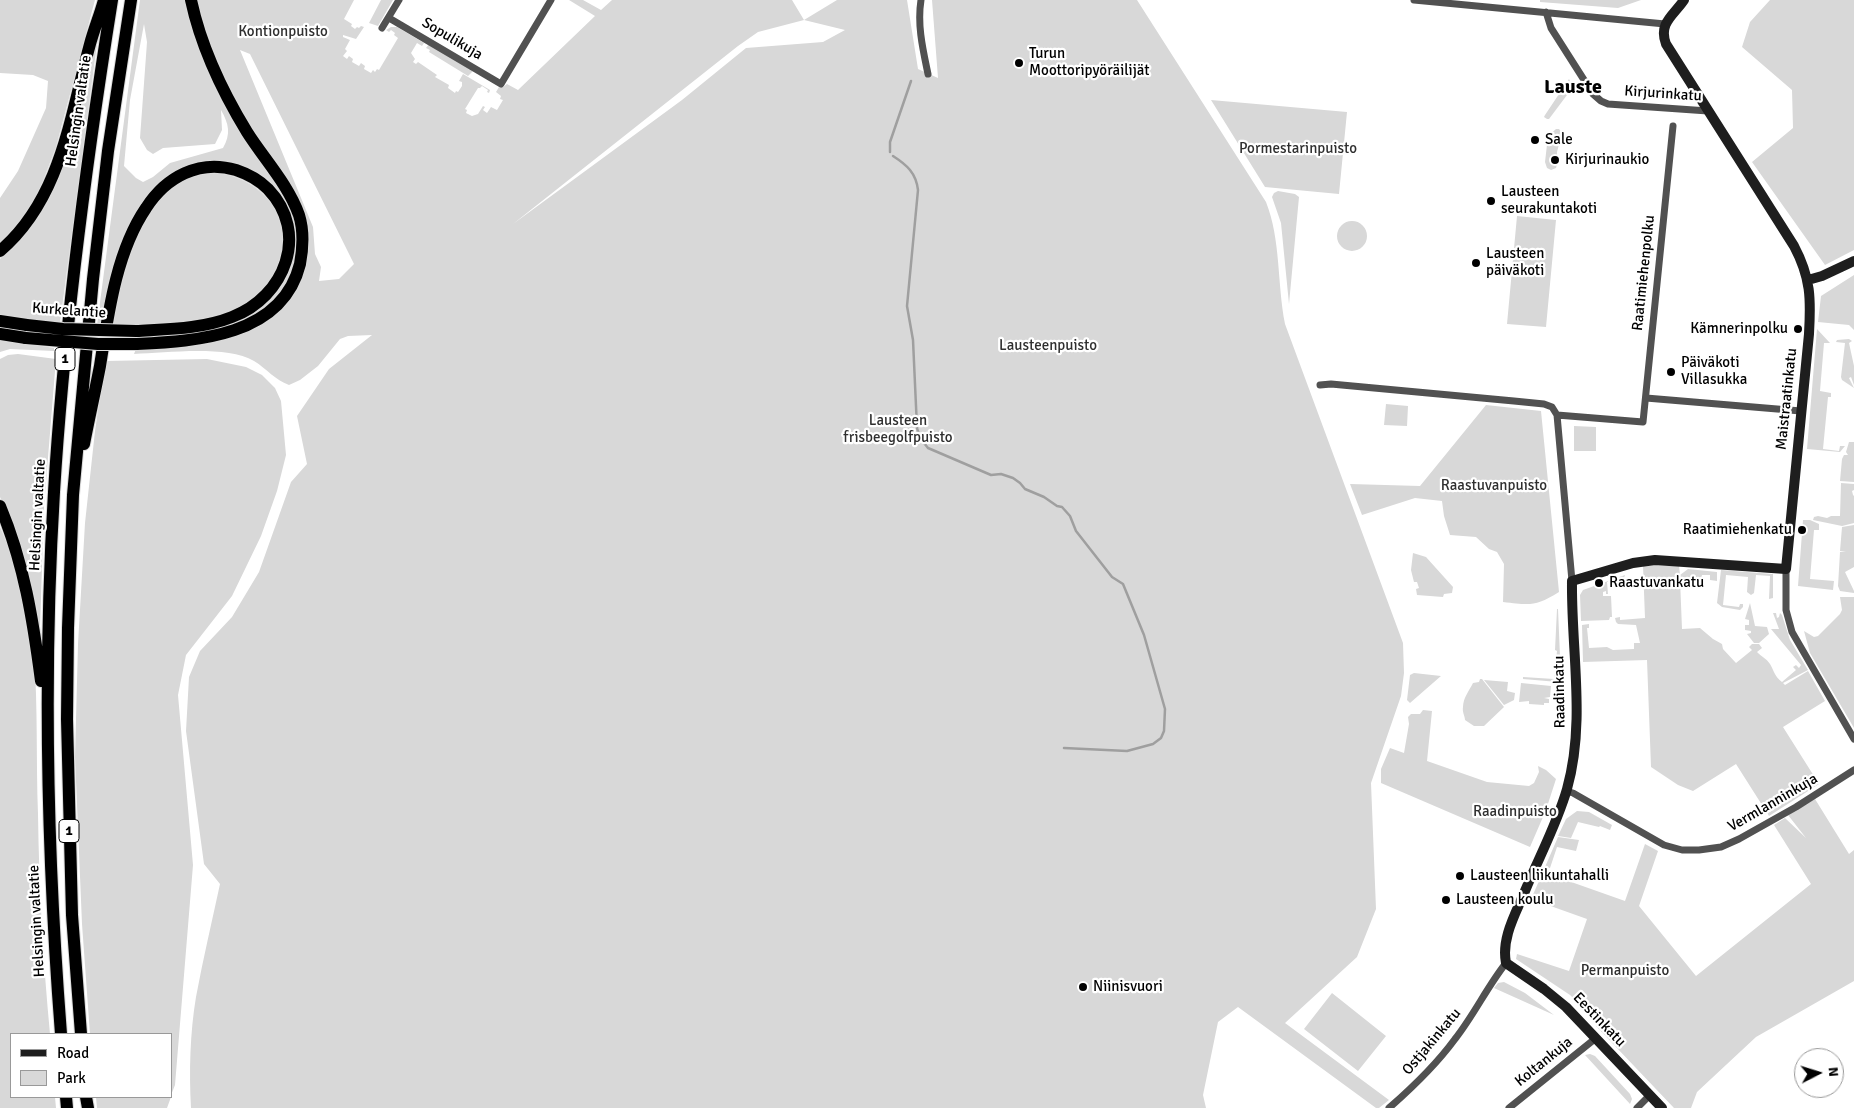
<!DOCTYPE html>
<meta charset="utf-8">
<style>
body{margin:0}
#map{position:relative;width:1854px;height:1108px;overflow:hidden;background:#fff;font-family:Signika,sans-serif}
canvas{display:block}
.legend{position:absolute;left:10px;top:1033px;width:162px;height:65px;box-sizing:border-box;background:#fff;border:1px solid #999;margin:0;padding:6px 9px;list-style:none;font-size:15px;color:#000}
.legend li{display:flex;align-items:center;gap:10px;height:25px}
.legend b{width:25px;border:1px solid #999}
.north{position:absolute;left:1794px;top:1048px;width:50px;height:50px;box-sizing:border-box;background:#fff;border:1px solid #999;border-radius:50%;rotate:85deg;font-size:14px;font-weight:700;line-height:20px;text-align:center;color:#000}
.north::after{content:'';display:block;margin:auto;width:18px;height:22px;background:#000;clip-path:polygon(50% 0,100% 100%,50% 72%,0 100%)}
</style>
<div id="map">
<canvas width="1854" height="1108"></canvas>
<ul class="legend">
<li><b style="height:6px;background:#1e1e1e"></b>Road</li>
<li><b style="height:14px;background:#d8d8d8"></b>Park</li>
</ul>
<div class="north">N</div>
</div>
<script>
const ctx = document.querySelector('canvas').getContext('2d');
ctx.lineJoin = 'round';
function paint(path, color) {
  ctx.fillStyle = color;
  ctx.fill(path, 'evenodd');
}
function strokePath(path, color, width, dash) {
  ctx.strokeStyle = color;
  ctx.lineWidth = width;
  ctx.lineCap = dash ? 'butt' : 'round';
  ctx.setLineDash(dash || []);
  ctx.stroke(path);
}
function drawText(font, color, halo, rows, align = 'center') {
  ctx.font = font + ' Signika,sans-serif';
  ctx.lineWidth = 4.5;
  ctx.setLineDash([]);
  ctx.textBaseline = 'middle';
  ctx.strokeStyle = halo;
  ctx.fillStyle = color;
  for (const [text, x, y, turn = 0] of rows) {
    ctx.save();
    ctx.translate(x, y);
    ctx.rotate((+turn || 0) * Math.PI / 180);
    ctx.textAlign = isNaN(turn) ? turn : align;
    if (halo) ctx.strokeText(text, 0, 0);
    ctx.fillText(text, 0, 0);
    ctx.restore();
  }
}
paint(new Path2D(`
 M0,0H95L56,147L43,181L32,205L16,226L0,243V198L18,171L46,108L48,81L33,75L0,73Z
 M140,0H186L270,171L294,213L299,250L289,282L269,307L243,323L199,334L136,339V336L222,325L284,279L282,200L224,164L153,189L102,325H97ZM144,24L147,42L140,138L147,150L153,154L163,148L215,144L222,130L221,110C229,124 231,134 223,148L170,163L153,177L143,182L136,178L124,166L130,100Z
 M196,0H354L344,19L352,24L351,26L355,29L357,27L359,28L361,26L364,27L356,39L343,35V37L350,40L345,49L347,51L343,56L347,59L349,56L353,59L352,62L359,66L361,63L365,66L364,69L371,73L373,70L375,72L377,69L379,70L398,38L394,35L395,33L391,30L389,32L386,30L391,27H397L424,43L422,46L417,43L411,53L415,59L413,62L416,64L418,62L437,75L435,77L449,85L448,88L455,93L456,91L458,92L462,86V82L459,81L463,74L490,90L489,93L487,92L488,90L482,86L480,88H478L465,109L467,110L466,113L472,116L478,114L483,106L485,107L483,110L487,113L491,107L497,110L503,100L500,99L501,96L496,92L499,87L502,88L507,84L518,90L595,16L569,0H583L601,10L612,0H792L804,20L837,0H907L918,69L938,78L932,0H1137L1266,202C1281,240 1277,283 1285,324L1403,643L1404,673L1401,696L1371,783L1376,909L1357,957L1285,1023L1389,1100L1379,1108H1376L1238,1007L1218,1022L1203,1095L1206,1108H191C189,1071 190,1033 196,997C203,959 212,921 220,884L204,864L186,731L189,677L200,651L232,617L259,572L291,482L307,464L297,416L329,369L372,335L348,336L340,339L318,366L300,380L289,385C275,380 267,369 254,361C226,345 167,353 134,354L136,349L234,336L253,329L271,316L288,299L301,280L308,252L307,229L261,143L225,83L206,35ZM804,20L845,30L823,42L746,48L682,100L513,224L738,46L758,32ZM240,50L250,54L354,264L339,279L319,281L321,267L315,254L313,227Z
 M381,0H393L378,26L369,23Z
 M1540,0H1641L1618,8L1540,2Z
 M1770,0H1854V250L1825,265L1752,162L1793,128L1792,90L1742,47L1750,22Z
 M94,43L97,44L60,323L0,317V259L23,235L40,211Z
 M429,44L473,71L468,76L429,52L430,50L426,48Z
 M1569,79L1573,87L1549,119H1547L1544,117L1545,115Z
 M1211,100L1347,112L1339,194L1265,187Z
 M1556,129H1559L1562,133L1557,152V164L1556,168L1551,170L1547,168L1545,162L1548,136Z
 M218,173C279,182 305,244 262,290C258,295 254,300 249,304C216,327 150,325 111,326C121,284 134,218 167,189C181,177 200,174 218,173Z
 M1278,191L1295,194L1299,197L1289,304L1281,223L1272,197L1274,193Z
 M1517,216L1556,220L1546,327L1507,324Z
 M1337 236a15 15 0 1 1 30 0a15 15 0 1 1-30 0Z
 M1854,275V330L1849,325L1818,322L1821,296Z
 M1817,329L1830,343H1824L1820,391L1831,393V397H1828L1823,449L1839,451L1840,446H1845L1840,452L1807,449Z
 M0,339L54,348V351L10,349L0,352Z
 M1849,339L1852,341L1849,343L1854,366V385L1851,377L1849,378L1854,388L1842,380L1841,377L1845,343L1836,342L1837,340Z
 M18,354L56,359L44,507L40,629L9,518L0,497V359L8,355Z
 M207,359L246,367L262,375L275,388L281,401L286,455L277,491L261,536L232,596L186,655L178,695L193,865L175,1085L171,1095V1034H90L82,924L75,757L78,644L85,523L95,431L105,361Z
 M1386,404L1408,406L1407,426L1384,425Z
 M1486,405L1541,411L1559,592C1535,607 1530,605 1503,602L1504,564L1497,552L1489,549L1476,537L1450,535L1444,516L1442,501L1415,498L1362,515L1350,484L1420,486Z
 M1574,426L1596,427V451H1574Z
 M1849,442H1854V482L1840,481L1842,459L1844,455H1848L1846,452Z
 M1841,483L1854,484V490L1852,491L1853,495L1854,496V523L1842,526L1813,520L1814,517L1818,516L1827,518L1831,516H1840Z
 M1803,520H1810L1819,524V530H1814L1810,579L1834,581L1833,590L1798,586Z
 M1854,525V567L1845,572L1854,591V593L1840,591L1838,586L1840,552L1846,551H1840L1842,527Z
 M0,527C16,562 31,616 34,655C38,708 36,761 38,814C39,888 43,961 50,1034H11V1097H55L56,1108H0Z
 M1413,553L1426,557L1453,587L1452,593L1444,594L1443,597L1417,595L1416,589L1419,588L1417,582H1414L1411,570Z
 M1656,565L1679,566L1680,575L1688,569L1717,572V581L1710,580V575H1702L1701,580L1698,582L1680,579L1682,629L1700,628L1713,639L1722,644L1723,649L1736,663L1752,650L1749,647L1752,644H1759L1762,648L1757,652C1762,657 1766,658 1770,664C1774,671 1775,677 1782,682L1796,670L1793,667L1796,665L1799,668L1801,665L1771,629H1779L1773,613H1776L1777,618L1779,617L1780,613L1782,615L1790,640L1808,670L1783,683L1785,685L1808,671L1825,701L1783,727L1819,784L1769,816L1736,764L1693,791L1678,785L1651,767L1647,660L1583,662L1582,625L1589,624V628H1587L1589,648L1607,647L1613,650L1634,649V643H1640L1636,625L1618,624L1616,622L1615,618L1620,617V620L1645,618L1643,566Z
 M1721,570L1773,574V598L1769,599L1770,576L1756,575L1754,593L1751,595L1747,592L1748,577L1726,575L1723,605L1739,607L1740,604H1743V607L1740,610L1722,607L1717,603Z
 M1625,575L1624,578L1607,582L1608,594H1606V591L1603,592V596H1611L1612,617H1610L1609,620L1581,621L1580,595L1583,590Z
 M1840,597H1854V728L1810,653L1804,631L1814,637L1818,636L1840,614L1842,610Z
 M1750,603L1755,626L1767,627L1769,634L1759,643H1754L1747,634L1751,633V631L1745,630V625H1749V620L1745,619Z
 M1557,609H1558L1561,680L1558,682L1523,679V677L1554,679L1557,651L1555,650Z
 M1414,673L1441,676L1410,703L1407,700L1410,675Z
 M1480,679H1482L1504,707L1484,726H1474L1465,720C1465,716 1462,712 1463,707C1463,698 1469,691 1473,683L1479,682Z
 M1484,680L1508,682L1507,691L1515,693L1514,700L1504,705Z
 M1521,683L1551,686L1550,697L1544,698L1549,699V703H1544V705L1529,704V701L1519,702Z
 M1423,710L1432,711L1427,761L1487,782L1529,786L1534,783L1539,772L1538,766L1546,770L1556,779L1546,810L1530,847L1381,783V769L1390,748L1404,753L1409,724L1408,717L1411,714H1420Z
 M1815,799L1849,854L1854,850V981L1756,1037L1697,1092L1691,1108H1674L1596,1026L1601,1025L1570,995L1516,959L1517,954L1569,971L1587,919L1531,899L1543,872L1625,901L1645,844L1658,851L1639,906L1696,976L1811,884L1774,825L1785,818L1806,838L1788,815Z
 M1577,811L1589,812L1612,825L1610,830L1600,826L1599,827L1578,822L1571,838L1558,836L1566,819Z
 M1558,837L1579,840L1576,851L1557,847L1550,868L1545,867Z
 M1504,982L1525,993L1554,1015L1494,988L1498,983Z
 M1332,993L1386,1036L1358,1071L1304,1029Z
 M1590,1054L1595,1056L1630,1094L1632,1099L1630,1104L1585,1055Z
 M96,1097H171L167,1108H97Z`), '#d8d8d8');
strokePath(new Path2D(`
 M890,152V142L911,81
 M893,156C907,165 916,173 918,190L907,306L913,340L917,428L920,438L928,448L991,475L1001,474L1013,478L1020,483L1025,489L1044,497L1057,506L1062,507L1070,516L1076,531L1112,577L1123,584L1144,635L1165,709L1164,731L1161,738L1153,744L1127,751L1064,748`), '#9f9f9f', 2.5);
const highway = new Path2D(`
 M0,251C61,199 70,117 90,44C94,29 100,15 104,0
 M0,321L27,325
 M0,334L26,338
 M136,344C196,341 282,337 300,264C303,248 304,231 299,215C288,184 264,159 247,132C222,91 201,47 191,0
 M84,444C89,418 95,392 100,366C108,315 116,252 146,208C166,177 199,159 236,170C248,174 259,180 268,189C310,233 285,297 232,317C202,329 168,329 136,331
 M0,506C24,563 33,620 41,681
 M61,1034C47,854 43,673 54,492C64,327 86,163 112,0
 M81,1034L72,915L67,719L68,628L73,495L93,279L108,151L131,0
 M66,1097L67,1108
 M86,1097L88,1108`);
strokePath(highway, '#dbdbdb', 14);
strokePath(new Path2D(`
 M921,0C917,25 923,50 928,74
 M1414,0L1665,24
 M1546,12L1551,28L1593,94L1601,101L1608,104L1708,111
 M389,18L501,84L551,0
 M382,28L399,0
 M1320,385L1331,384L1514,401L1544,404L1552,407L1557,415L1572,581
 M1646,398L1801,411
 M1557,415L1643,422L1673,126
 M1786,569V610L1792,632L1854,739
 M1566,791L1573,793L1664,845L1682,850H1699L1721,847L1739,839L1796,807L1854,770
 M1389,1108C1413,1087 1436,1065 1455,1039C1474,1015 1487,987 1506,963
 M1509,1108L1596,1038
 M1637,1108L1650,1095`), '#515151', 7);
strokePath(new Path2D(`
 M1808,280L1822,276L1854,261
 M1662,1108L1566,1007L1544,989L1506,963C1501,938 1516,913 1525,891C1539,857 1557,824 1567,789C1586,722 1571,650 1572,581L1633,563L1655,560L1786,569L1809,334C1811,299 1811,278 1794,246L1666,44C1658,23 1674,15 1684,0`), '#1e1e1e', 10);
strokePath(highway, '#000', 12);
const highwayBridge = new Path2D(`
 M27,325L63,329L136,331
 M26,338L98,344H136`);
strokePath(highwayBridge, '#dbdbdb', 14, []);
strokePath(highwayBridge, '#000', 12);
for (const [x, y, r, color] of [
 [1019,63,5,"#000"],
 [1535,140,5,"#000"],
 [1555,160,5,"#000"],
 [1491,201,5,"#000"],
 [1476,263,5,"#000"],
 [1798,329,5,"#000"],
 [1671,372,5,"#000"],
 [1802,530,5,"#000"],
 [1599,583,5,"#000"],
 [1460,876,5,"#000"],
 [1446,900,5,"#000"],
 [1083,987,5,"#000"]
]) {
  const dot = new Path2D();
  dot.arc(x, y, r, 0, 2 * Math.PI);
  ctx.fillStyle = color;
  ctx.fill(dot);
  strokePath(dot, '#fff', 2);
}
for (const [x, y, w] of [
 [65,359,20],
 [69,831,20]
]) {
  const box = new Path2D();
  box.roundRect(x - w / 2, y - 11.5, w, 23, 4);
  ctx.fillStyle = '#fff';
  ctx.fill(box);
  strokePath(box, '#000', 1);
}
drawText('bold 14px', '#000', null, [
 ["1",65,359],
 ["1",69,831]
]);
drawText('15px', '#2f2f2f', '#fff', [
 ["Kontionpuisto",283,32],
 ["Pormestarinpuisto",1298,149],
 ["Lausteenpuisto",1048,346],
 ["Lausteen",898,421],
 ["frisbeegolfpuisto",898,438],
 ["Raastuvanpuisto",1494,486],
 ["Raadinpuisto",1515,812],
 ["Permanpuisto",1625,971]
]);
drawText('15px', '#000', '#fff', [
 ["Sopulikuja",452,39,31],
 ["Kirjurinkatu",1663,94,4],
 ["Helsingin valtatie",79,111,-82],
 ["Raatimiehenpolku",1644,273,-84],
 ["Kurkelantie",69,311,4],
 ["Maistraatinkatu",1787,399,-84],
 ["Helsingin valtatie",38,515,-87],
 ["Raadinkatu",1560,692,-91],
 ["Vermlanninkuja",1773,803,-30],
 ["Helsingin valtatie",37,921,-93],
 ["Eestinkatu",1599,1020,46],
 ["Ostjakinkatu",1432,1042,-50],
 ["Koltankuja",1544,1062,-39]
]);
drawText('15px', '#000', '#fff', [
 ["Turun",1029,54],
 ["Moottoripyöräilijät",1029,71],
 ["Sale",1545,140],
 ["Kirjurinaukio",1565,160],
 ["Lausteen",1501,192],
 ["seurakuntakoti",1501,209],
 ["Lausteen",1486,254],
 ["päiväkoti",1486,271],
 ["Kämnerinpolku",1788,329,"right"],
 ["Päiväkoti",1681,363],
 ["Villasukka",1681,380],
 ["Raatimiehenkatu",1792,530,"right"],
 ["Raastuvankatu",1609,583],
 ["Lausteen liikuntahalli",1470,876],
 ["Lausteen koulu",1456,900],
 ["Niinisvuori",1093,987]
], 'left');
drawText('bold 20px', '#000', '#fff', [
 ["Lauste",1573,88]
]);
</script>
